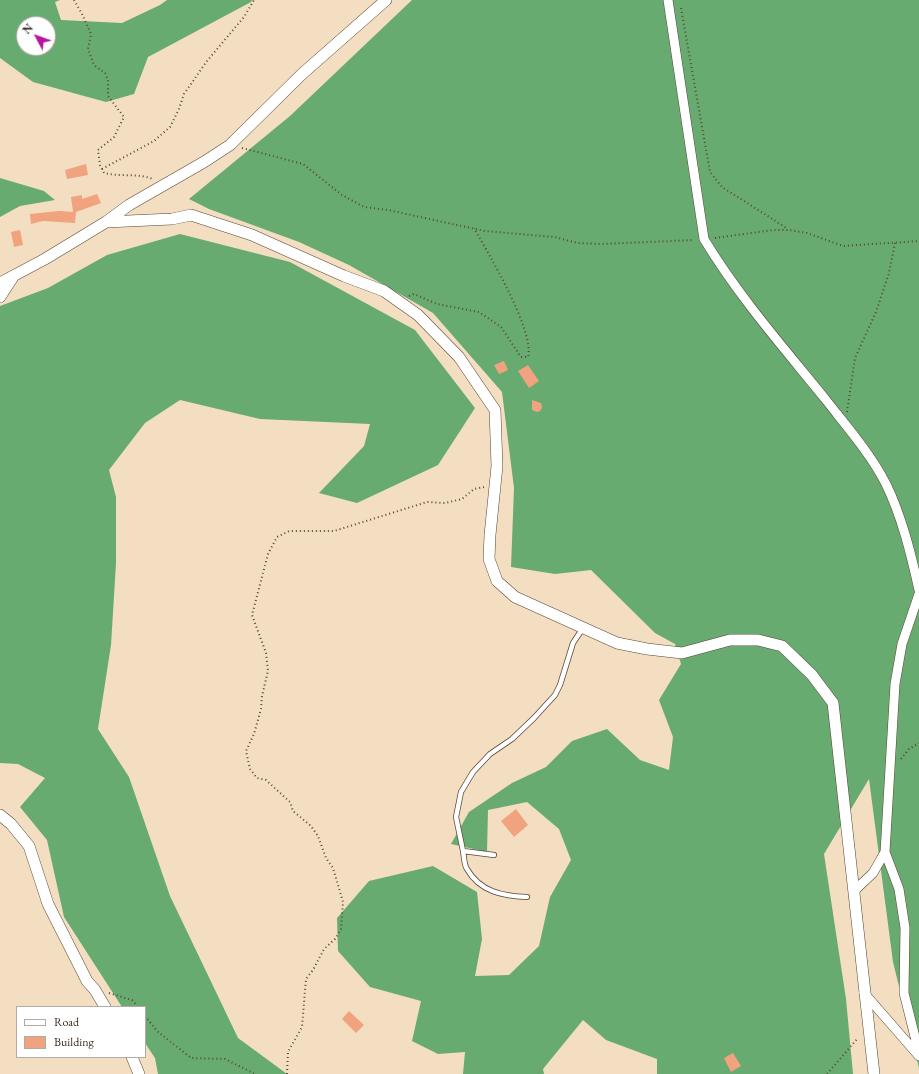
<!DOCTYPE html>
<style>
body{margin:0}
#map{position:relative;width:919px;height:1074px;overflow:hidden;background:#f3dec1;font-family:"EB Garamond",serif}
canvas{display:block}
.legend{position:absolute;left:16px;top:1006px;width:130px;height:52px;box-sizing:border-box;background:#fff;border:1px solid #b1aaa5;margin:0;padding:5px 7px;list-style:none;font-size:12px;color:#3b2a1e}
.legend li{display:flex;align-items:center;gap:8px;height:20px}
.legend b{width:20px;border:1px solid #b1aaa5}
.north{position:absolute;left:16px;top:16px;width:40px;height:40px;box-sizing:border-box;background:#fff;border:1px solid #b1aaa5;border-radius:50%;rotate:311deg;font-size:11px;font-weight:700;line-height:16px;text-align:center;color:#3b2a1e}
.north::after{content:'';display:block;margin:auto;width:14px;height:18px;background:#b5179e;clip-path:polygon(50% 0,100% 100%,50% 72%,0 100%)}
</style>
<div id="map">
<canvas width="919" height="1074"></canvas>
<ul class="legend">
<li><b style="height:5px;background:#fff"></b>Road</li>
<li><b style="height:11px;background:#f1a27f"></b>Building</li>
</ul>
<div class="north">N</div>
</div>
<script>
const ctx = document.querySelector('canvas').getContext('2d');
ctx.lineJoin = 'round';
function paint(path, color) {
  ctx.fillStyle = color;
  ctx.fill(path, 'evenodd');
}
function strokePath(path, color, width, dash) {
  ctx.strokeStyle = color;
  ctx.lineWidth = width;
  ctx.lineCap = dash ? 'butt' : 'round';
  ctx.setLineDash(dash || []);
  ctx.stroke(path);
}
paint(new Path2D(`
 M0,0H60L55,2L61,20L122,23L160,5L167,0H252L251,2L148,57L134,94L106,102L33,82L0,58ZM24,24H48V48H24Z
 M412,0H919V1068L893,962L869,779L824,854L846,999L853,1074H657V1059L606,1040L583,1020L543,1069L544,1074H463L465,1052L438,1054L412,1041L421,1001L370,987L338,951L337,918L369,881L433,866L477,892L482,939L475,976L509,975L539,946L550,897L571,860L559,829L527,802L488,810L487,852L451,844L469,812L512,783L546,767L572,741L607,729L640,760L669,770L673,737L659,700L681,664L675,644L655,633L591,570L555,574L511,567L514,488L502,392L433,313L349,265L299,242L209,209L189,199L290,116Z
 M0,178L44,191L55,200L20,206L0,217Z
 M180,234L290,262L415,330L475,408L438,465L357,503L319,493L364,446L370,424L260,419L180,400L145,423L109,470L116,497V563L111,645L98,729L129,777L170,896L238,1038L287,1074H158L155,1058L145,1043V1007H122L64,917L47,840L20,807L45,778L18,764L0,763V306L48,288L107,255Z`), '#68ab70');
paint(new Path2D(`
 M86,164L88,175L67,179L65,170Z
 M97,194L101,203L76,212L75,223L43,221L31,224L30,214L59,211L73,212L71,197L82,195V199Z
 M20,230L23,245L14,247L11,232Z
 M504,361L508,370L499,374L494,365Z
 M528,365L539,381L529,388L518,371Z
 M532,400L541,403L542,408L540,411L537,412L532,410Z
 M516,809L528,825L514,837L501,821Z
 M349,1011L364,1025L356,1033L342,1019Z
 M733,1053L741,1066L731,1072L724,1058Z`), '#f1a27f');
const service = new Path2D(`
 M463,851C464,856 464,865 467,869C480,892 503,896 527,897
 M494,855L463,851L456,817L461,792L473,772L490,754L512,739L534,718L555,695L560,685L573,643L583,628`);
const minor = new Path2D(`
 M668,0L704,239C739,297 784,348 826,400C847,427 870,453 886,484C902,517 911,554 919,590
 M919,594L902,644L895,684L885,852L899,889L905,928L904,993L919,1053
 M854,891L873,873L885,852
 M864,993L919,1056`);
const tertiary = new Path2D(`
 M106,222L172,219L191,215L252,235L344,276L384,291L418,315L459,357L495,410L497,466L490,535L489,559L497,581L515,597L617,643L647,649L682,653L730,640H758L782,646L812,675L833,703L874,1074
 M0,283L45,259L106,222L129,205L204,162L230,145L302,74L386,0
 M0,297L13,277
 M0,815L11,824L29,846L48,904L87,981L95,990L105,1007
 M132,1057L139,1074`);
strokePath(service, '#574536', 6);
strokePath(minor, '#574536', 10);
strokePath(tertiary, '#574536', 12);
strokePath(new Path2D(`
 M74,0L82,14L91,34L88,49L94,65L105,73L108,80V96L124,117L114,137L98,150L100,165L104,173C120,177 137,173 153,179
 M681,8L710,172L722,187L788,229
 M242,148L303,164L342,195L364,207L388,210L485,231L554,237L578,243L601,244L694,240
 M102,169L154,141L170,127L179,109L184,94L207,61L244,17L254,0
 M715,238L773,230H789L807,233L843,246L919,241
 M409,296L414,294L437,304L479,312L501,327L521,357H528C535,331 488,253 474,228
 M847,412L855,358L876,312L889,273L895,243
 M901,759L909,749L919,743
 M109,993L132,1000L138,1007
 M145,1016L157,1031L191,1058L225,1059L255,1074
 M287,1074L288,1052L302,1027L306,979L313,970L324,949L335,939L341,929L343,902L333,868L326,858L318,836L311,826L293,811L290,802L266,780L257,778L250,769L246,751L254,734L261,709L262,696L268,671L266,653L252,615L268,554L277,537L289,531H334L427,502L445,503L462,499L474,489L484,487
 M827,1074L858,1038`), '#574536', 2, [1, 3]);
strokePath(service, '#fff', 4.5);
strokePath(minor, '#fff', 9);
strokePath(tertiary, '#fff', 11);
</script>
